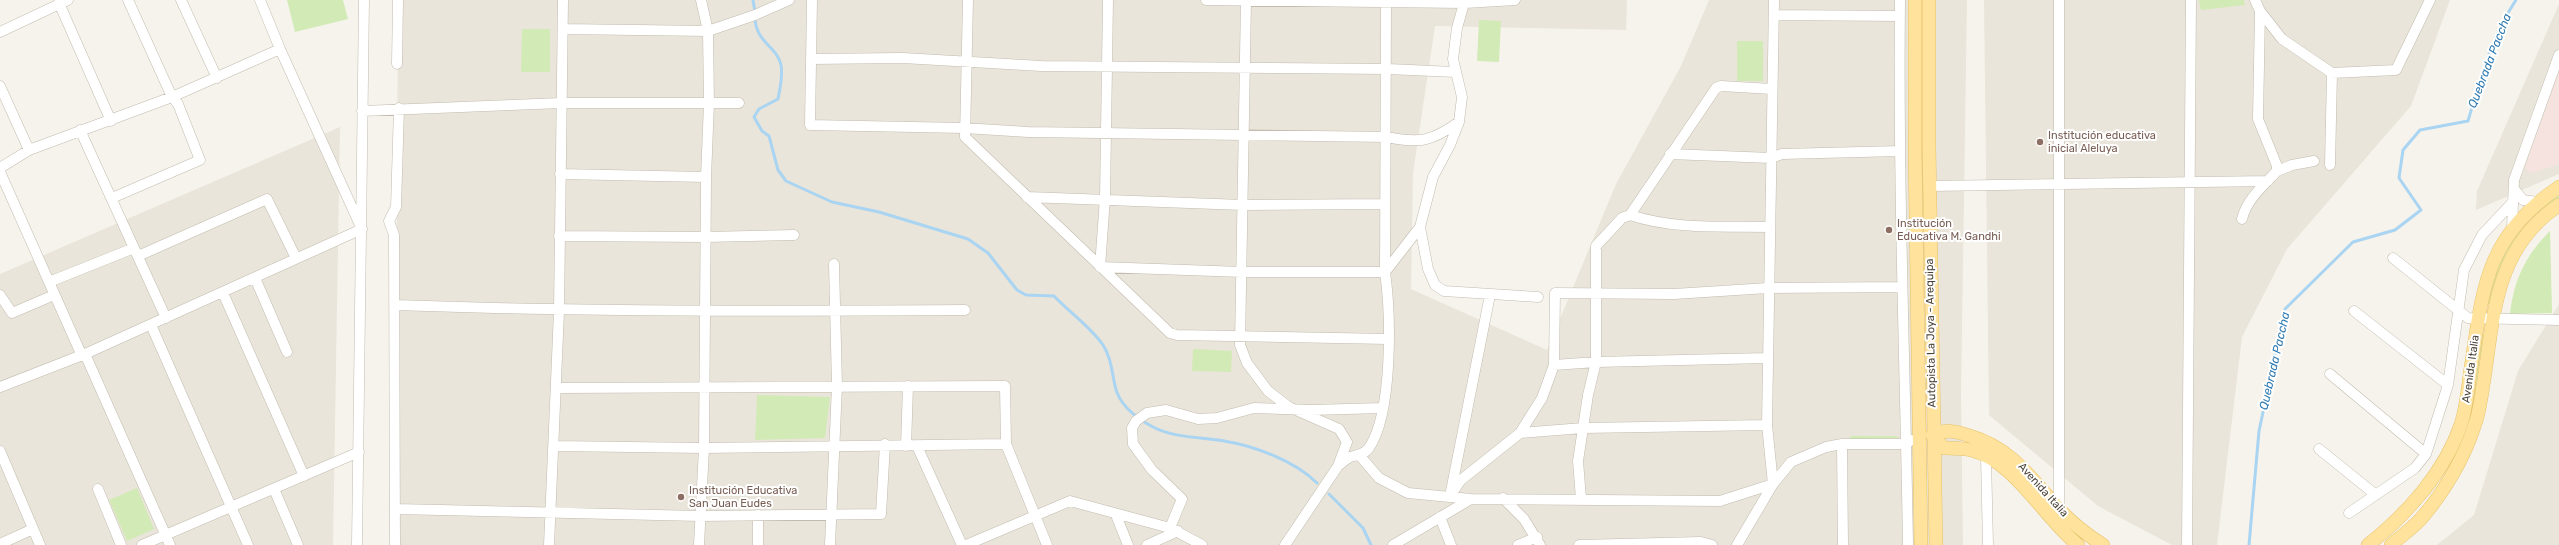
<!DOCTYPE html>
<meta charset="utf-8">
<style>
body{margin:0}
canvas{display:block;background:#f6f3ec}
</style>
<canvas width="2559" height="545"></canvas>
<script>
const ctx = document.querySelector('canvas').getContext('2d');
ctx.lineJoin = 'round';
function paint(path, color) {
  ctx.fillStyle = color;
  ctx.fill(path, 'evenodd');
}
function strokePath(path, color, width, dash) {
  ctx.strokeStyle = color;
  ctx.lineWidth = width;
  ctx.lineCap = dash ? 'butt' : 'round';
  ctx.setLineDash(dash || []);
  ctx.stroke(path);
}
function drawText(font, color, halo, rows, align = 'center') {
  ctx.font = font + ' Rubik,sans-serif';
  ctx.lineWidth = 4;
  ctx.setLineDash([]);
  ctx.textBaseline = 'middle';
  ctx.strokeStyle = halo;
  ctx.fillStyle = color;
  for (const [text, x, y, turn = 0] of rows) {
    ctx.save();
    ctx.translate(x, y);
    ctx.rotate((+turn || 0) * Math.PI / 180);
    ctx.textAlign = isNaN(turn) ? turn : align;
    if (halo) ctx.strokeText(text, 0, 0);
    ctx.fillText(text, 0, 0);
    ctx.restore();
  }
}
paint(new Path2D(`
 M398,0H1627L1626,30L1435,26L1413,173L1411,289L1547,350L1616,184L1681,66L1709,0H1967L1961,393L1963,545H395Z
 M1984,0H2450L2411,106L2287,249L2242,337L2217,545H2172L2098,506L1989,415Z
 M2559,4V174L2476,210L2477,191Z
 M340,127L333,545H0V274Z
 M2559,304V545H2437L2474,515L2518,371Z`), '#eae5da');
paint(new Path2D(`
 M2559,72V164L2533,173L2529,172L2525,167Z`), '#f6e3e0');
paint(new Path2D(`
 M287,0H343L348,19L295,32Z
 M2199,0H2244L2245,5L2201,10Z
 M1479,20L1501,21L1499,62L1477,61Z
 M522,29H550V72H521Z
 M1737,41H1763V81H1737Z
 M2559,193V198C2520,223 2497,260 2490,305L2486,304L2496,266L2525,220Z
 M2550,231L2552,313L2510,314C2514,280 2525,256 2550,231Z
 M2481,334H2485L2475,406L2470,426L2456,457L2452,455Z
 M1193,349L1232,351L1231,372L1192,371Z
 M757,395L830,397L825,438L755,440Z
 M1850,436H1897L1898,438L1851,439Z
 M137,488L154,529L127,541L109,500Z`), '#d2eab5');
strokePath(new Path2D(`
 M753,0L755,12
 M755,18C756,43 777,46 781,65C783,77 780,88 778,99L759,109L754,117L762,131L769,136L778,170L786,181L832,202L879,212L968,239L988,253L1017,290L1026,295L1054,296C1068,311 1092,328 1103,345C1111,357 1112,372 1115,386C1119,405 1136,418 1153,427C1174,438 1201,437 1224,441C1255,446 1295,461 1317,483
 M1329,494L1363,528L1371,545
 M2249,545L2259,431L2285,309L2353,242L2395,230L2421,210L2399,178L2403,150L2420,130L2468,121C2480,80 2492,36 2516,0`), '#a9d4f2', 3);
const minor = new Path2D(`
 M181,0L217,78
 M260,0L280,49L360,225
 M812,0L810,125L964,128L1028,132L1387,137C1420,144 1432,141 1459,122
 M968,0L965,137L1170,333L1177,335L1388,339
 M1108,0L1105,198L1100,267L1243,272H1385L1420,227L1433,177L1450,145L1459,122L1462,97L1453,59L1457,28L1465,0
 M1206,0L1465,3L1515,0
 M1246,0L1240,345L1247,363L1268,391L1289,407L1339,429L1347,442L1338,466L1285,545
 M1900,0C1898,182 1905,363 1908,545
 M2059,0V512
 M2255,0L2260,11L2282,39L2332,73L2396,70L2430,0
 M59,3L111,121
 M1774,15L1900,16
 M563,29L708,31L755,15L789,0
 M0,32L68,0
 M811,59L903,58L1041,66L1388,69L1455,72
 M397,64L398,0
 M0,86L29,150
 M362,111L561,103H739
 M80,130L166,318
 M1670,154L1771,158L1782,154L1900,151
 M2330,165L2332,73
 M0,168L29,150L172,97L280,49
 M2277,171L2292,165L2314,161
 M0,172L82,356
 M560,174L706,177
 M1930,186L2268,181
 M2514,189L2523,200L2537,202
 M1027,197L1243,205L1385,204
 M112,198L200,160L178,104L172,97L128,0
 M1630,215C1675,230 1724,226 1770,227
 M2242,219C2247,199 2263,186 2277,171V166L2258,119L2260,11
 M1420,227L1428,269L1435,285L1444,291L1538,297
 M2512,228L2514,180L2559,55
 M559,236L705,237L794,235
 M138,256L267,199L296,258
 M2393,258L2468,318L2559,320
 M255,278L287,352
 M49,282L134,248
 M223,293L304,476
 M0,295L12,313L54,295
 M395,305C585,312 775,311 965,310
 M2354,311L2448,385
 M151,325L248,545
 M85,354L170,545
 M1554,365L1596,362L1768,358
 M2330,374L2426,454
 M0,387L85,354L362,229
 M557,388L1005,386L1006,444L1047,545
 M1520,433L1583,428L1767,425
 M1842,444L1843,545
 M555,446L704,448L1006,444
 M906,446L908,386
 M917,446L962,545
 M2319,449L2376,495
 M0,451L40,545
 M1360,456L1379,478L1408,493L1471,499L1720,501L1773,484L1767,425L1774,0
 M1986,457L1988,545
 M1338,466C1342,463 1346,459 1350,457C1357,455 1364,455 1369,448C1393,412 1391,315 1385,272L1386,0
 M98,489L121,545
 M274,489L298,545
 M1451,491L1490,295
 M1450,496L1461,480L1520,433L1542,398L1554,365L1555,293L1674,294L1768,288L1902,287
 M1503,498L1524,519L1540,545
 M1581,499L1578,461L1588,395L1596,362V246L1622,218L1630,215L1716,88L1721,86L1772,89
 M396,509L700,516L881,514L885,444
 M2349,513L2415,468L2426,454L2448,385L2464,270L2482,235L2511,204
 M758,515V545
 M1116,515L1128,545
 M1440,517L1451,545
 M1170,528L1182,499L1152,470L1133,444L1132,428L1136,421L1147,413L1166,410L1198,419L1217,418L1254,408L1311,410L1383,408
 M0,544L33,529
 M142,545L359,452
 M357,545L364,0
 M395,545L394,235L389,221L396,207L399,108
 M549,545L559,311L563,0
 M699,545L704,448L706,177L709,103L708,31L701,0
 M830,545L837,386L834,264
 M966,545L1070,501L1170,528L1202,545
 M1147,545L1178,531
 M1393,545L1471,499
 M1518,545L1537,537
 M1579,545L1701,542L1712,545
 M1737,545L1773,484L1791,462L1826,447L1842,444H1906L1911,440
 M2187,545L2191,0`);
const major = new Path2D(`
 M1915,0V150L1921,545
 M1929,0V147L1936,545
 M2078,545C2044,518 2015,461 1971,450C1962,448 1953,448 1944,448L1932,435C1946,429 1956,431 1970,436C2011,448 2031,478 2058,508C2071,522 2087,535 2103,545
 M2368,545C2407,514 2445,472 2461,424C2467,406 2468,386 2471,367C2483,287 2486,236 2559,187
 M2391,545C2402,535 2416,526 2425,514C2445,490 2464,458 2474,427C2480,412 2481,396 2484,380C2494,312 2496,247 2559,205`);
strokePath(minor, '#c2bbae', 11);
strokePath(major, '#e6c16a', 14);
strokePath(minor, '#fff', 10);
strokePath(major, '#ffe39c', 13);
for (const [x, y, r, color] of [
 [2040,142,4,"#8d6e63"],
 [1889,230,4,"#8d6e63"],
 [681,497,4,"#8d6e63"]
]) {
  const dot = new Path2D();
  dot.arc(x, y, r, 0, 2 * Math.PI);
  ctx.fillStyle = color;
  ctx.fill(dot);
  strokePath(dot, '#fff', 1.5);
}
drawText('11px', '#785e54', '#fff', [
 ["Institución educativa",2048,136],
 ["inicial Aleluya",2048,149],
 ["Institución",1897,224],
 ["Educativa M. Gandhi",1897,237],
 ["Institución Educativa",689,491],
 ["San Juan Eudes",689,504]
], 'left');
drawText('11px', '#4b4439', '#fff', [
 ["Autopista La Joya - Arequipa",1931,333,-91],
 ["Avenida Italia",2471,369,-82],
 ["Avenida Italia",2043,490,48]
]);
drawText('italic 12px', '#2e7ab2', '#fff', [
 ["Quebrada Paccha",2490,61,-69],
 ["Quebrada Paccha",2275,361,-77]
]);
</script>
